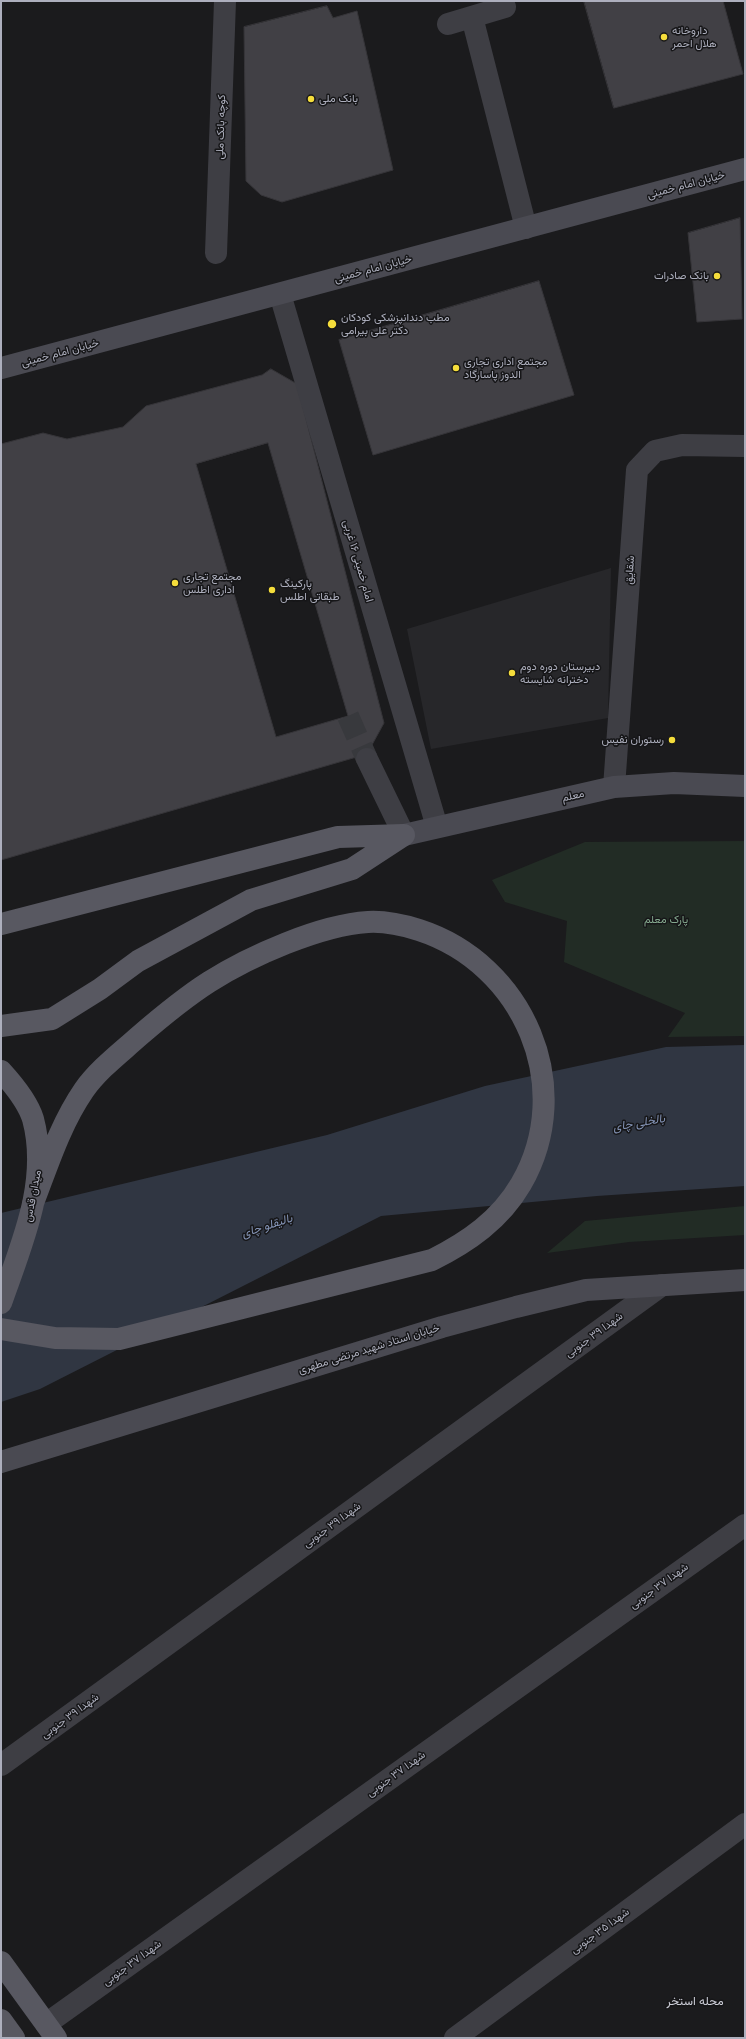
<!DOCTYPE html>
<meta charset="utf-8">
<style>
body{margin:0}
#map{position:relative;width:746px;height:2039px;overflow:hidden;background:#1b1b1d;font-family:"PT Sans",sans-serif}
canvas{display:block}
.frame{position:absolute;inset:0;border:2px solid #adafbd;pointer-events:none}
</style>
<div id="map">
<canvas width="746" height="2039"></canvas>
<div class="frame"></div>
</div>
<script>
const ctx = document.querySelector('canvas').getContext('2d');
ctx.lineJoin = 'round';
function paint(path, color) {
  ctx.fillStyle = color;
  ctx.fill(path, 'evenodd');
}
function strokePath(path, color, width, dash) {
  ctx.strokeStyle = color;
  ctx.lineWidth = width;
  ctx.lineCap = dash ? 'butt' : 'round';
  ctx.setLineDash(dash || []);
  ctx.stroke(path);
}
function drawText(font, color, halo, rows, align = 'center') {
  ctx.font = font + ' "PT Sans",Vazirmatn,sans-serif';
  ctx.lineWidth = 3;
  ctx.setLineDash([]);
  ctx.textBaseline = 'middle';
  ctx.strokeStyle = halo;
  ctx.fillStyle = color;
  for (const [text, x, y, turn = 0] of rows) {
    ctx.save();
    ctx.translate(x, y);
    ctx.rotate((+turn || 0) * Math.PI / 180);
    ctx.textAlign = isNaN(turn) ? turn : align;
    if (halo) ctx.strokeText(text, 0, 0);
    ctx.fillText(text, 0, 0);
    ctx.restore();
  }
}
paint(new Path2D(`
 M611,568L608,718L431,749L407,629Z`), '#27272a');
paint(new Path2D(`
 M745,841V1036L668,1037L685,1013L564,962L567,921L505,902L492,880L585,842Z
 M745,1206V1235L629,1242L547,1253L585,1221Z`), '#222c25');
paint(new Path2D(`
 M745,1045V1186L597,1196L381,1216L40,1389L1,1402V1213L327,1135L485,1086L666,1047Z`), '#303642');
const building = new Path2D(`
 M584,1H723L743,74L614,108Z
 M327,6L333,18L357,11L393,170L282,202L261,195L246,181L244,27Z
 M740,218L742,319L697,322L688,233Z
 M539,281L574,395L373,455L339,340Z
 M271,369L297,384L384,723L367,754L1,860V444L43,433L67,439L123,427L146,406L262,375Z
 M268,443L348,716L276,737L196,464Z`);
paint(building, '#414045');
strokePath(building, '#363539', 1);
strokePath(new Path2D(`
 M348,716L367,759`), '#38393d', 22, [22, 11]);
strokePath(new Path2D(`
 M472,17L526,228
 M448,24L505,7
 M216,253L225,1
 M280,294L437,827
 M367,759L404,835
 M614,787L637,470L655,451L682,445L745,446
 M1,1765L662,1285
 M46,2024L745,1525
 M455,2038L745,1824`), '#3e3e44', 22);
strokePath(new Path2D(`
 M1,368L745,169
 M404,835L614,787L674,783L745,786
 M1,1462L442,1327L516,1307L586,1290L745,1280`), '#4a4a52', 22);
strokePath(new Path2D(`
 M1,924L338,837L404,835
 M1,1026L52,1019L100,989L138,961L251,900L352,869L404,835
 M1,1071C12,1083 28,1103 33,1119C50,1182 21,1245 1,1303
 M1,1329L55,1338L119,1339L432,1260C468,1242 500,1220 521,1184C577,1087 524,964 419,930C403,925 385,921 368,922C320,925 250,956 209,982C184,998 160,1018 138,1037C119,1054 98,1070 84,1090C60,1125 48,1164 33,1203
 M1,1962L56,2038
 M1,2020L14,2038`), '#585861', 22);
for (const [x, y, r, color] of [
 [664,37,4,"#f5dd3b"],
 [311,99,4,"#f5dd3b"],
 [717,276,4,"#f5dd3b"],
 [332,324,5,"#f5dd3b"],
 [456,368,4,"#f5dd3b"],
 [175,583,4,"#f5dd3b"],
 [272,590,4,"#f5dd3b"],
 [512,673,4,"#f5dd3b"],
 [672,740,4,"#f5dd3b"]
]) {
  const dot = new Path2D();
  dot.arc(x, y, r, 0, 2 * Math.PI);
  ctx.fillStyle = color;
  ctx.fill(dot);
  strokePath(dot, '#161618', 1.5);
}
drawText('11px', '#adafbd', '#161618', [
 ["داروخانه",672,31],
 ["هلال احمر",672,44],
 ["بانک ملی",319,99],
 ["بانک صادرات",709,276,"right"],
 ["مطب دندانپزشکی کودکان",341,318],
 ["دکتر علی بیرامی",341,331],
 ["مجتمع اداری تجاری",464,362],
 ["الدوز پاسارگاد",464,375],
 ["مجتمع تجاری",183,577],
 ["اداری اطلس",183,590],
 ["پارکینگ",280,584],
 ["طبقاتی اطلس",280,597],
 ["دبیرستان دوره دوم",520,667],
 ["دخترانه شایسته",520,680],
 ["رستوران نفیس",664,740,"right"]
], 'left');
drawText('11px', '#adafbd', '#161618', [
 ["کوچه بانک ملی",221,127,-88],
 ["خیابان امام خمینی",686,185,-15],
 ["خیابان امام خمینی",373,269,-15],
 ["خیابان امام خمینی",60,353,-15],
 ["امام خمینی ۱۶ غربی",358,561,74],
 ["شقایق",630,570,-86],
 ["معلم",573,796,-13],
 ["میدان قدس",33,1196,-79],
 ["شهدا ۳۹ جنوبی",594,1335,-36],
 ["خیابان استاد شهید مرتضی مطهری",369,1349,-17],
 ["شهدا ۳۹ جنوبی",332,1525,-36],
 ["شهدا ۳۷ جنوبی",659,1586,-36],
 ["شهدا ۳۹ جنوبی",70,1716,-36],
 ["شهدا ۳۷ جنوبی",396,1774,-36],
 ["شهدا ۳۵ جنوبی",600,1931,-36],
 ["شهدا ۳۷ جنوبی",132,1963,-36]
]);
drawText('11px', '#84a88e', '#161618', [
 ["پارک معلم",666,920]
]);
drawText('italic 12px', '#8595b7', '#161618', [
 ["بالخلی چای",639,1123,-10],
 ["بالیقلو چای",267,1226,-18]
]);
drawText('12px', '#cecfd9', '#161618', [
 ["محله استخر",695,2002]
]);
</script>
